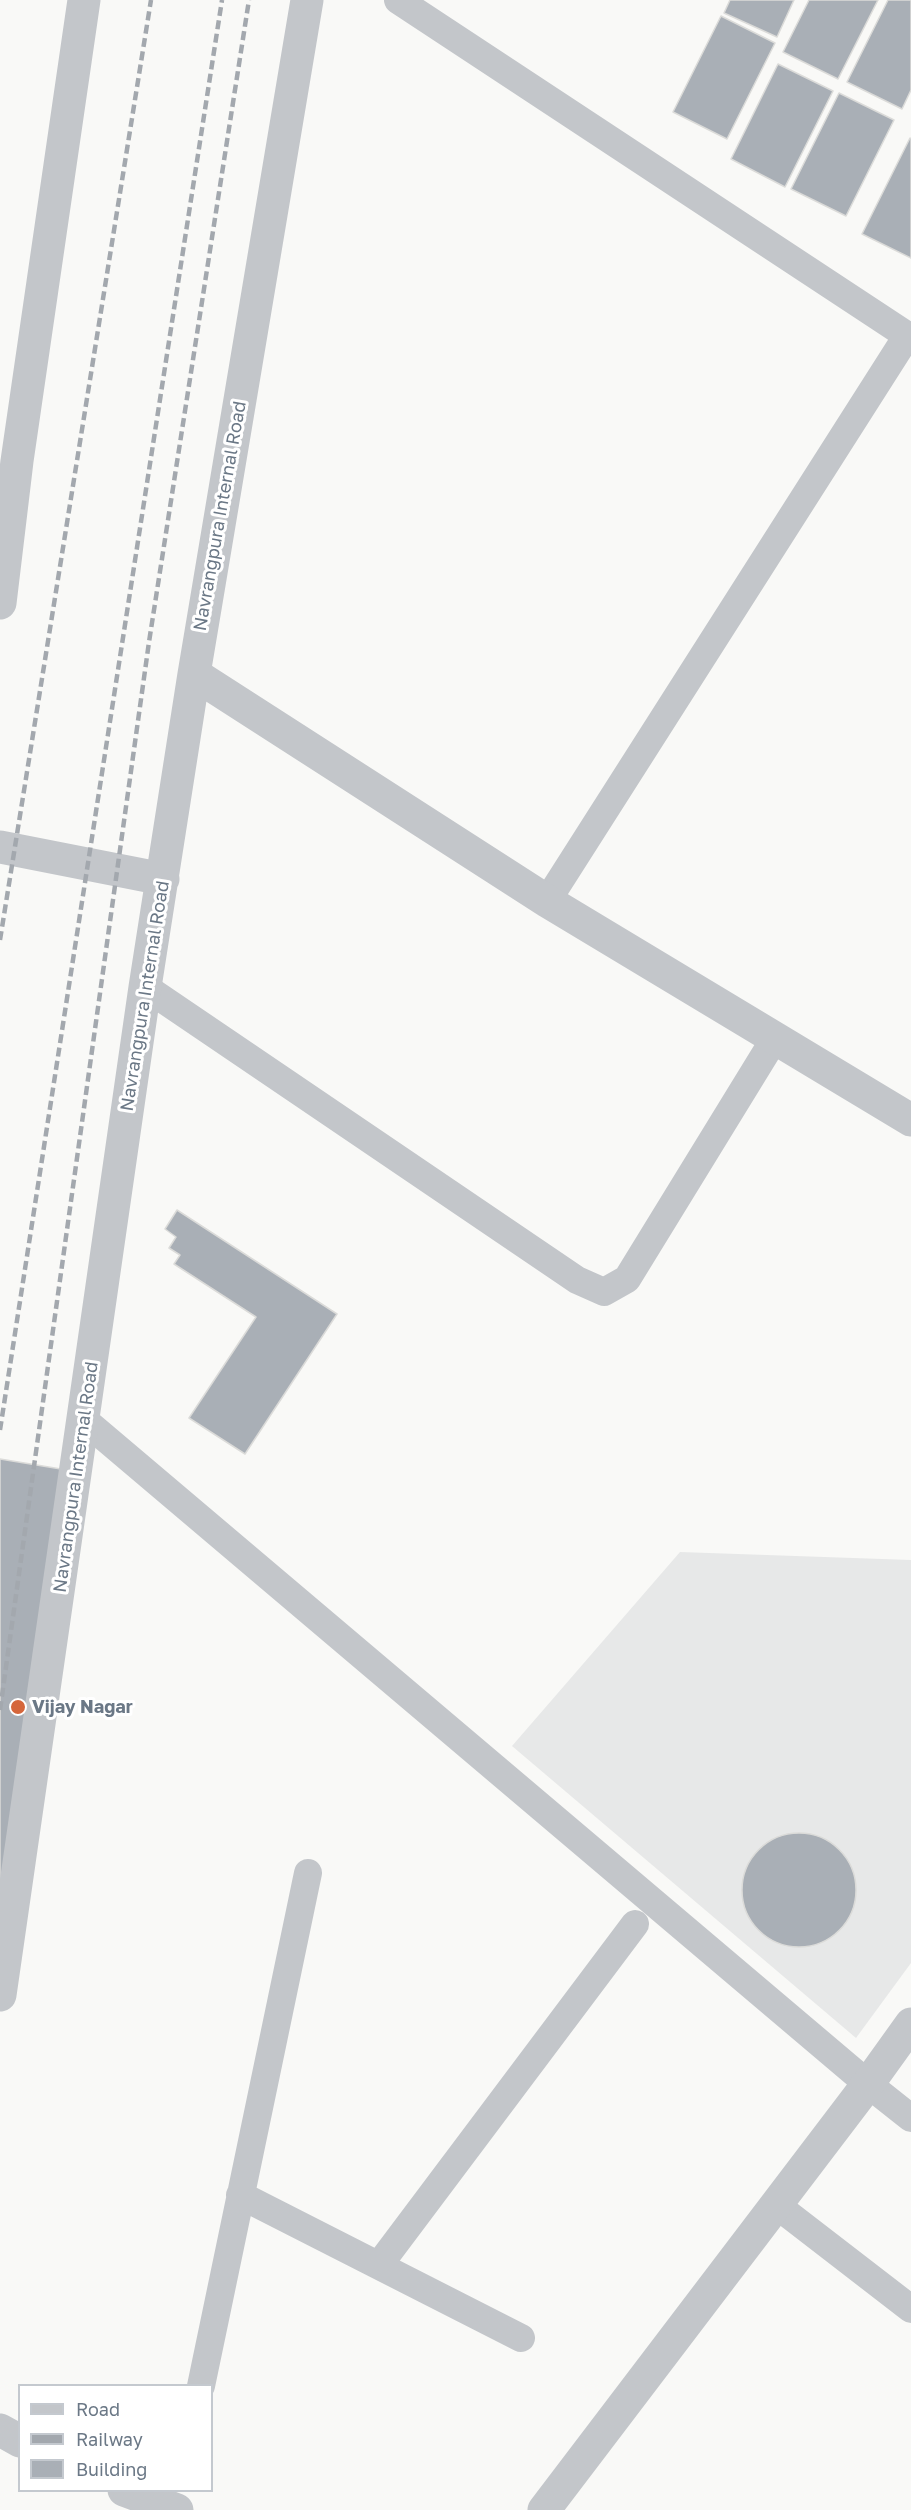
<!DOCTYPE html>
<style>
body{margin:0}
#map{position:relative;width:911px;height:2510px;overflow:hidden;background:#f9f9f7;font-family:"Golos Text",sans-serif}
canvas{display:block}
.legend{position:absolute;left:18px;top:2384px;width:195px;height:108px;box-sizing:border-box;background:#fff;border:2px solid #c4c9cf;margin:0;padding:8px 10px;list-style:none;font-size:18px;color:#6b7886}
.legend li{display:flex;align-items:center;gap:12px;height:30px}
.legend b{width:30px;border:2px solid #c4c9cf}
</style>
<div id="map">
<canvas width="911" height="2510"></canvas>
<ul class="legend">
<li><b style="height:8px;background:#c3c6ca"></b>Road</li>
<li><b style="height:8px;background:#a3a8ae"></b>Railway</li>
<li><b style="height:16px;background:#a9afb6"></b>Building</li>
</ul>
</div>
<script>
const ctx = document.querySelector('canvas').getContext('2d');
ctx.lineJoin = 'round';
function paint(path, color) {
  ctx.fillStyle = color;
  ctx.fill(path, 'evenodd');
}
function strokePath(path, color, width, dash) {
  ctx.strokeStyle = color;
  ctx.lineWidth = width;
  ctx.lineCap = dash ? 'butt' : 'round';
  ctx.setLineDash(dash || []);
  ctx.stroke(path);
}
function drawText(font, color, halo, rows, align = 'center') {
  ctx.font = font + ' "Golos Text",sans-serif';
  ctx.lineWidth = 6;
  ctx.setLineDash([]);
  ctx.textBaseline = 'middle';
  ctx.strokeStyle = halo;
  ctx.fillStyle = color;
  for (const [text, x, y, turn = 0] of rows) {
    ctx.save();
    ctx.translate(x, y);
    ctx.rotate((+turn || 0) * Math.PI / 180);
    ctx.textAlign = isNaN(turn) ? turn : align;
    if (halo) ctx.strokeText(text, 0, 0);
    ctx.fillText(text, 0, 0);
    ctx.restore();
  }
}
paint(new Path2D(`
 M680,1552L911,1560V1963L856,2038L512,1746Z`), '#e7e8e8');
const building = new Path2D(`
 M730,0H794L777,37L724,13Z
 M809,0H878L838,79L783,52Z
 M888,0H911V90L902,109L847,82Z
 M721,16L775,43L727,139L673,112Z
 M778,64L833,91L785,187L731,159Z
 M839,93L894,120L846,216L791,189Z
 M910,138L911,139V258L862,234Z
 M177,1210L337,1314L245,1454L189,1418L256,1317L174,1264L180,1255L169,1248L176,1237L165,1229Z
 M0,1459L73,1471L0,1942Z
 M742 1890a57 57 0 1 1 114 0a57 57 0 1 1-114 0Z`);
paint(building, '#a9afb6');
strokePath(building, '#dbdbd9', 1.5);
strokePath(new Path2D(`
 M398,0L911,338
 M547,901L907,336
 M145,987L577,1280L604,1292L627,1279L775,1038
 M84,1420L868,2084L911,2118
 M240,2195L521,2338
 M775,2204L911,2309
 M379,2265L635,1924
 M201,2386L308,1873`), '#c3c6ca', 28);
strokePath(new Path2D(`
 M0,603L17,461L84,0
 M194,674L547,901L911,1120
 M0,847L163,879
 M0,1995L145,987L194,674L307,0
 M0,2430L20,2441
 M124,2490L177,2510
 M544,2510L868,2084L911,2024`), '#c3c6ca', 33);
strokePath(new Path2D(`
 M0,940L151,0
 M0,1430L222,0
 M0,1710L149,642L249,0`), '#a3a8ae', 4.5, [9, 4.5]);
for (const [x, y, r, color] of [
 [18,1707,8,"#d5663b"]
]) {
  const dot = new Path2D();
  dot.arc(x, y, r, 0, 2 * Math.PI);
  ctx.fillStyle = color;
  ctx.fill(dot);
  strokePath(dot, '#fff', 2);
}
drawText('18px', '#6b7886', '#fff', [
 ["Navrangpura Internal Road",220,516,-80],
 ["Navrangpura Internal Road",145,996,-81],
 ["Navrangpura Internal Road",76,1477,-82]
]);
drawText('bold 18px', '#6b7886', '#fff', [
 ["Vijay Nagar",32,1707]
], 'left');
</script>
